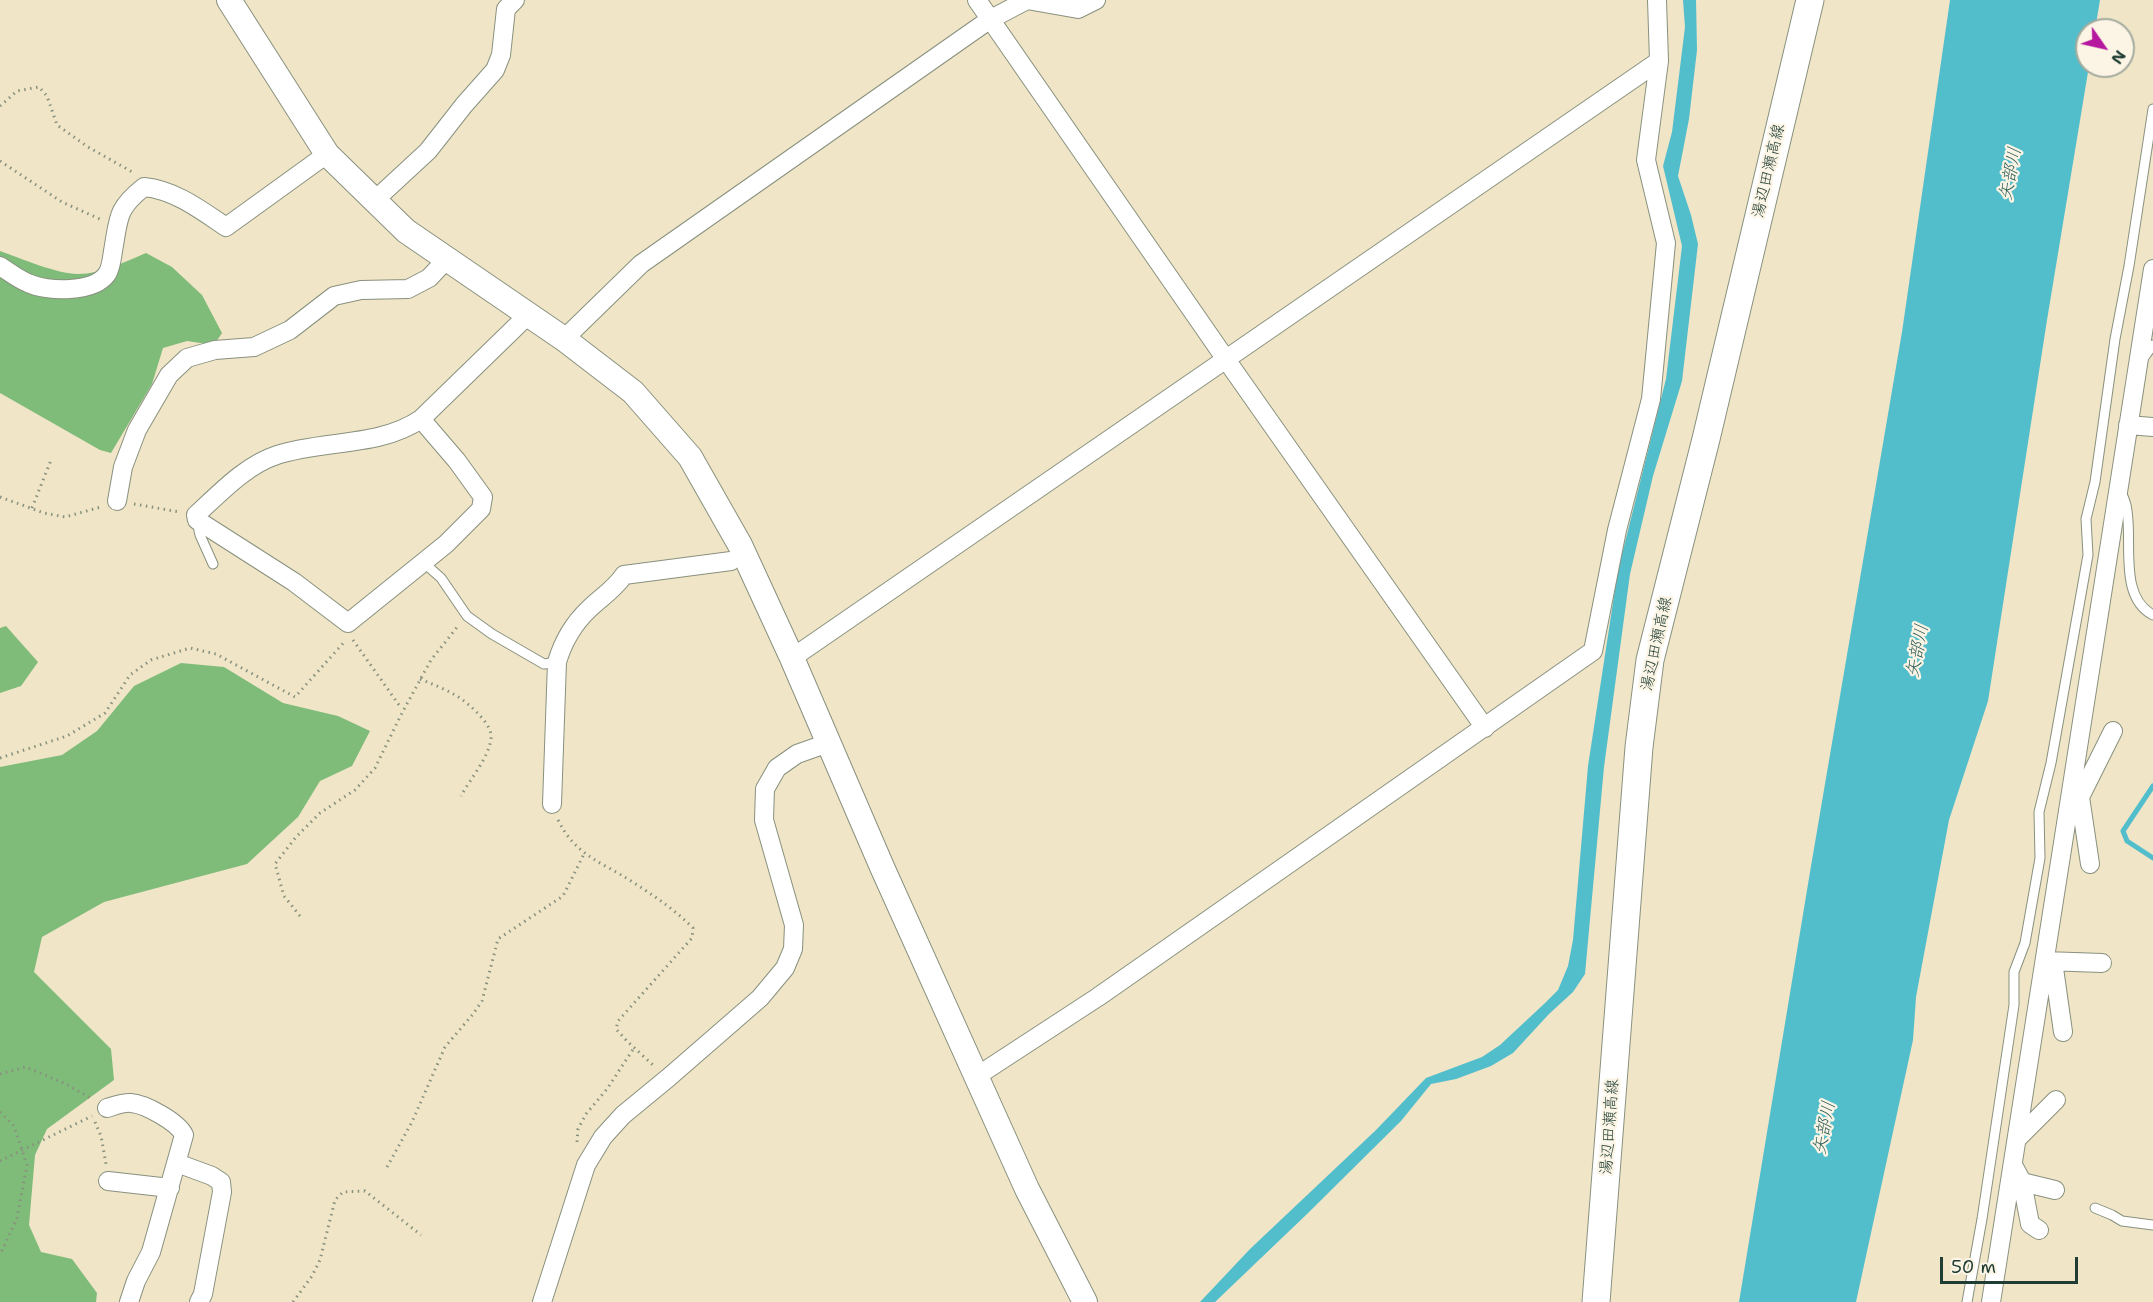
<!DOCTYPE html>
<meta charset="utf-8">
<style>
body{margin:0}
#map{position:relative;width:2153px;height:1302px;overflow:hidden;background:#f0e5c7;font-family:"Shantell Sans",sans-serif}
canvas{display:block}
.north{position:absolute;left:2075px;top:18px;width:60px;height:60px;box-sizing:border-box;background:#fcf5e5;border:2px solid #a4ab9e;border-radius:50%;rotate:124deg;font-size:16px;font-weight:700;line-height:24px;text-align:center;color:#1f3d34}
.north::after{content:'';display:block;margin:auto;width:21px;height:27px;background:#b5179e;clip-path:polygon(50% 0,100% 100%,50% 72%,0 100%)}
.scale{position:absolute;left:1940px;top:1257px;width:138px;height:27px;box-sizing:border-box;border:3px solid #1f3d34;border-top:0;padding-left:8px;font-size:18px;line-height:21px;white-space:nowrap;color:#1f3d34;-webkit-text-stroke:4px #fcf5e5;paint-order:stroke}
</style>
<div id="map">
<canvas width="2153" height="1302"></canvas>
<div class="north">N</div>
<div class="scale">50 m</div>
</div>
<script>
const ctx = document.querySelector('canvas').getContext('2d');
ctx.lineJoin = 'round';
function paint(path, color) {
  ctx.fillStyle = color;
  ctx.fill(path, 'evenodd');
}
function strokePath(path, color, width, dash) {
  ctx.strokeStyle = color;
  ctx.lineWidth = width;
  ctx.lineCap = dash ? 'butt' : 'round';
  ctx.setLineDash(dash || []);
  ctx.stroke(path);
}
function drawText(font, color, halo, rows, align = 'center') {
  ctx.font = font + ' "Shantell Sans","Klee One",sans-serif';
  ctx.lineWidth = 4.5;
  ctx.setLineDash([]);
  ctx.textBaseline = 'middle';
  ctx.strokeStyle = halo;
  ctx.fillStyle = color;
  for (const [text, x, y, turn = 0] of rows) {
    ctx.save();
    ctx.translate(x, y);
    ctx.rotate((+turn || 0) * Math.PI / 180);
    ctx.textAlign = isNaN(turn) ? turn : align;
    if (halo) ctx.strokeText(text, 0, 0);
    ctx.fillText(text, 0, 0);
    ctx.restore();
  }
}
paint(new Path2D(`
 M0,251C20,258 57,274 78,274C101,274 125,262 146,253L172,267L202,295L222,333L214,345L187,341L163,348L152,384L111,453L100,450L0,393Z
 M6,626L38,662L21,686L0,693V628Z
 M181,663L224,667L283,703L338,716L370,731L352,766L320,781L298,817L247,864L104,902L42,937L34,972L111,1049L114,1080L47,1129L35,1155L29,1225L41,1252L72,1259L97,1293L96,1302H0V767L62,755L97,731L134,686Z`), '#7fbc7a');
paint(new Path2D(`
 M1683,0H1696L1697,50L1689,119L1678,176L1691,215L1698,244L1682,381L1653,476L1630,574L1604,767L1585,974L1573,992L1549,1014L1513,1053L1491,1066L1456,1079L1431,1084L1401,1121L1306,1215L1215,1302H1200L1250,1249L1376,1130L1426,1078L1482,1057L1500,1045L1544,1004L1558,990L1568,966L1573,940L1588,766L1618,570L1666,379L1682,246L1663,166L1672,132L1685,27Z
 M1950,0H2100L2095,30H2087V66H2089L2047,320L1988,701L1949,820L1916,997L1913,1040L1856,1302H1739L1810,872L1902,332Z`), '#52becc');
strokePath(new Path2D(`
 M2153,786L2123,831L2127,841L2153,858`), '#52becc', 5);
const service = new Path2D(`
 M2142,360L2153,345
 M2121,492C2123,496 2125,501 2126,505C2134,538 2117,596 2153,615
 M197,521L200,535L213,564
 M423,562L441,578L467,616L492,634L544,664L557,662
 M2095,1208L2112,1215L2122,1221L2153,1225
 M1967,1302L1982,1219L2014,1005V972L2025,943L2040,858L2039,812L2051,763L2088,555L2086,519L2095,482L2115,339L2129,266L2153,109`);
const minor = new Path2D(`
 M977,0L1225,358L1485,728
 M375,200L428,151L464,105L495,70L501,55L506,9L515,0
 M0,266C9,272 18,279 28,283C47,292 94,293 107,274C111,268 112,258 113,251C119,218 116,209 144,187C175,190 201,210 226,227L327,154
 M564,339L641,264L989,20L1027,0L1078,9L1096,0
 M421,419L457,461L483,497L481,509L446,544L348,623L294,582L197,520L196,515C220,493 246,465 277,455C324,440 380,447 421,419L528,315
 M2128,425L2153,427
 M117,501L123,467L137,430L169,375L187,358L215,350L254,347L290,330L334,296L361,290L408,289L429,278L447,259
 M792,658L1659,61
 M2080,797L2090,864
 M552,804L557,662C563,642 573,624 589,609C601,597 614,590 624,575L731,561
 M2072,813L2113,731
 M2045,961L2102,963
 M2053,961L2063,1032
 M977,1076L1098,997L1593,651L1617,530L1651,399L1666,243L1646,160L1659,61L1657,0
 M107,1108C114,1106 124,1102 131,1103C145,1104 178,1122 184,1135L151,1252L136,1281L129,1302
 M2017,1139L2056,1100
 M177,1163L212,1176L221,1182L222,1192L203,1294L199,1302
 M2013,1165L2022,1182L2030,1224L2039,1230
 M108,1181L170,1188
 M2022,1182L2055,1190
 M542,1302L586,1165L603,1137L623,1115L668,1078L760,998L785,968L793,949L794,925L764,820L765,789L777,768L797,754L828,743
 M1991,1302L2153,269`);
const tertiary = new Path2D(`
 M229,0L327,154L406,231L564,339L633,392L690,457L740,545L792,658L882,867L1027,1189L1085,1302`);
const secondary = new Path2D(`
 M1596,1302L1639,747L1650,660L1706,439L1810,0`);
strokePath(service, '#88917e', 11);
strokePath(minor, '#88917e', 20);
strokePath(tertiary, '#88917e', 26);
strokePath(secondary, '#88917e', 29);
strokePath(new Path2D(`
 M0,106L17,91L39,87L47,96L57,125L88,147L134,173
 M0,161L62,202L102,220
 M0,497L44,513L65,517L101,507
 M134,504L180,512
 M32,508L51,460
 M353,640L399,705
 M420,679C447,690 463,696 482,718C487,724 492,731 491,739C488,759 470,779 461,796
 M0,758L67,736L105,713L130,675L151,660L190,648L216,654L295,697L346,640
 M558,820C576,856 600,861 631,881C653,895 674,909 693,928L692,938L618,1021L616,1029L627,1041L655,1067
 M300,916L284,896L275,864L296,837L320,813L355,790L375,768L402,713L431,660L458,626
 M0,1074L26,1067L66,1084L92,1099
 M0,1112L14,1126L27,1165L17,1218L0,1255
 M95,1122L101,1136L106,1164
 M577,1142L578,1129L586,1114L607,1089L634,1048
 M0,1161L92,1116
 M387,1167L412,1122L445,1047L473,1014L482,1001L498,939L563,896L584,854
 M293,1302L312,1276L320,1260L335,1200L343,1192L365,1191L421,1235`), '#88917e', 3, [1.5, 4.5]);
strokePath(service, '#fff', 9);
strokePath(minor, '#fff', 18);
strokePath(tertiary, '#fff', 24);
strokePath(secondary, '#fff', 27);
drawText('16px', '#1f3d34', '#fcf5e5', [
 ["湯辺田瀬高線",1769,171,-77],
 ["湯辺田瀬高線",1657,644,-78],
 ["湯辺田瀬高線",1610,1127,-86]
]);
drawText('italic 18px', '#2c5d5a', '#fcf5e5', [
 ["矢部川",2011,174,-79],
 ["矢部川",1918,651,-79],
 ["矢部川",1825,1128,-79]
]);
</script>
